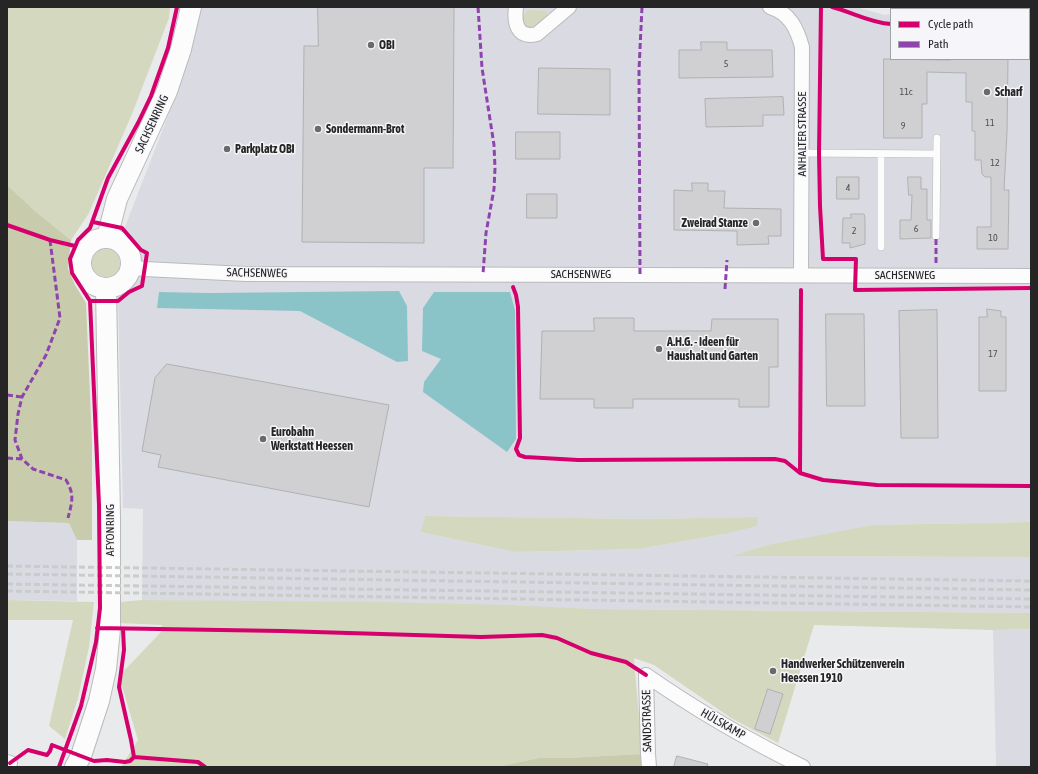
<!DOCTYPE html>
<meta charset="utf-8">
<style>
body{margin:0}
#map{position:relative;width:1038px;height:774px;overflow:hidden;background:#e9eaec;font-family:"Asap Condensed",sans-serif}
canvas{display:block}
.frame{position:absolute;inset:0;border:8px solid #252526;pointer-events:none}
.legend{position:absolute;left:890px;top:8px;width:140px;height:52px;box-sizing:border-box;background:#f6f6fa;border:1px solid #a2a2a5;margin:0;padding:5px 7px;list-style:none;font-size:12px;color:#252526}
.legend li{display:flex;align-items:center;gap:8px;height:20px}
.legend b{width:20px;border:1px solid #a2a2a5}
</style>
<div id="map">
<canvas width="1038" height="774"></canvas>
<div class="frame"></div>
<ul class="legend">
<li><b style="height:5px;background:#d6006c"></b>Cycle path</li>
<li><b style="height:5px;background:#8e44ad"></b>Path</li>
</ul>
</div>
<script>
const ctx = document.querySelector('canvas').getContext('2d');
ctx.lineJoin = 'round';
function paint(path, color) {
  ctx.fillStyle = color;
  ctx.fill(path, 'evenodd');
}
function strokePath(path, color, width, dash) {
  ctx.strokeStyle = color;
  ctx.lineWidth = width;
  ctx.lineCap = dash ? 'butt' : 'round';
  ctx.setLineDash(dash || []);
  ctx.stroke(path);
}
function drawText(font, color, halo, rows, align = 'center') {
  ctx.font = font + ' "Asap Condensed",sans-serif';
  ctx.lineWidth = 3;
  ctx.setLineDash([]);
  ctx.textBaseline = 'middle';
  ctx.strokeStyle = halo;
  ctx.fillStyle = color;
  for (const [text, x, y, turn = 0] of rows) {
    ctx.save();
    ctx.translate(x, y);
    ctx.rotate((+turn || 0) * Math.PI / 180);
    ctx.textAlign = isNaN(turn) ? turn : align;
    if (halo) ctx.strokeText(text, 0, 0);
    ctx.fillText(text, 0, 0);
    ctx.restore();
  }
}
paint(new Path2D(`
 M195,7H857L884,15L891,14V59H1029V9H1001L1031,8V522L873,525L734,556L1031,557V613L593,609L142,600L143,509L123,508L118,297L132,286L138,251L123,232L178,90ZM425,516L643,519L757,517L724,534L639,549L515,552L422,532Z
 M7,521L70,523L77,540V601L7,600Z
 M1031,629V767H996L993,630Z`), '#dadbe2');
paint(new Path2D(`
 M7,7H170L169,18L132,114L89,213L71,240L35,211L7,185Z
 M529,10L546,11L548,16L534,28C522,30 518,16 529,10Z
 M92 263a14 14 0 1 1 28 0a14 14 0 1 1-28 0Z
 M425,516L643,519L758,517L757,526L724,534L639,549L515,552L421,532Z
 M1031,522V557L732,556L768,545L873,525Z
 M7,600L94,602L89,647L78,698L65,739L49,726L73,620H7Z
 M142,600L378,602L506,605L593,609L1031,613V629L993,630L814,625L778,743L731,718L654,665L634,658L642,754L566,758H539L496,767H121L138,740L121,683L123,672L161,632L162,625L121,623L120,602Z`), '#d4d8be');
paint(new Path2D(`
 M7,185L35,211L71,240L68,269L75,285L86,303L92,442V540H77L69,523L7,521Z
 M642,754L646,767H496L539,758H566Z`), '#c8ccad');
paint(new Path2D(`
 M399,291L407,306L408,361L397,362L300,311L157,308L159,292L209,293Z
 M434,292H510L515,310L516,439L507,452L423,392L424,382L441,359L422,351L423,308Z`), '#8bc4c8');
const building = new Path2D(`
 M318,7H454L453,168H424V243L302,242L304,46H318Z
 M701,42H727V50H772L773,77L679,78V50H701Z
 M884,59L950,60V59H1008L1007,132L1004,190H1009L1008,249H977V227H991V177H985L982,174L981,160H975V131H972V102H966V73L927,72V104H922V138H884Z
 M539,68L610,69V115L538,114Z
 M783,97L784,115H763V126L706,127L705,99Z
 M516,132H560V159H516Z
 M837,177H859V199H837Z
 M908,177H921V189H927V220H931V238L900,239V220H911L912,195H909Z
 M692,183H708V191H725L724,208L781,209V236H768L769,244L737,245V231L674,230V190L692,191Z
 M527,194H557V218H527Z
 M851,214H864L865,218V244L850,248V243H842L843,218H851Z
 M987,309L1001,311V317H1006V391H979V317H987Z
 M937,310L938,438H901L899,311Z
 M826,314H864L865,406H827Z
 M594,318H634V331H711L712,319H778V367H769V407H739V399H633V408H594V399H540L542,331H594Z
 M167,364L389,405L369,507L158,467L161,455L142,451L155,378Z
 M768,689L783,694L770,734L755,729Z
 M677,756L708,764L707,767H674Z`);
paint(building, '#d0d0d2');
strokePath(building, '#b0b1b2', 1);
const lane = new Path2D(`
 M802,153L937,154
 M881,154V247
 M936,236L937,138`);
const street = new Path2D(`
 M516,7C514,23 517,39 537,34L569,7
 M770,7C790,13 797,29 802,47L801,275
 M130,267L144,269L246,274L1031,276
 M646,675C696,710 748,740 803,767
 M646,675L648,754L649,767
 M7,762L10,763`);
const secondary = new Path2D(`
 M107,238L117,199L167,91L181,49L191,7
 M81 263a25 25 0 1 1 50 0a25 25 0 1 1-50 0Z
 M75,767L81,756L99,701L106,669L110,629V519L106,288`);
strokePath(lane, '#b9babc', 8);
strokePath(street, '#b9babc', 16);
strokePath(secondary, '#b9babc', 22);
strokePath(lane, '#fcfcfc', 7);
strokePath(street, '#fcfcfc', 14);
strokePath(secondary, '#fcfcfc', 20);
strokePath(new Path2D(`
 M7,566L1031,581
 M7,574L1031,590
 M7,584L1031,599
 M7,591L1031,607`), '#cacbcb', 3, [6, 3]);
strokePath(new Path2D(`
 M478,7L482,68L494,145L495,168L494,189L486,233L483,274
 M1029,25H1031
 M50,240L60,318L46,355L22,397L18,414L15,440L22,459L33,469L66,480C75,495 72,502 68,518
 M936,263V236
 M640,274L639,70L642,7
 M725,289L727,260
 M7,395L22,397
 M7,458L22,459`), '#8e44ad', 3, [6, 3]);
strokePath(new Path2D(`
 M821,7L819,153L820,206L823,259H856L855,290L1031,288
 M832,7C852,12 870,23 891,24
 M7,225L50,240L75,246
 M513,287L516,295L518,307L520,438L516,449L519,455L525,457L578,460L775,459L785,461L800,473L823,480L877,485L1031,486
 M90,301H118L129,292L142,286L147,253L141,250L122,228L93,222
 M800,473L801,290
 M97,628L282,631L481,637L542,635L557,638L591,653L626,662L646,675
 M123,629L124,650L119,687L131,740L134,757
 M134,757L198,762L205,767
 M10,763L28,750L47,755L50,751L52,745L94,761L107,760L125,762L130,761L134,757
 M59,767L81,706L96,642L100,608L99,505L90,301L72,273L70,259L78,240L90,228L108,178L138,123L151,96L168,48L177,7`), '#d6006c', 4);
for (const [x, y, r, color] of [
 [371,45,4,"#6a6a6b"],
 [987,92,4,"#6a6a6b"],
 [318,129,4,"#6a6a6b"],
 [227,149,4,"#6a6a6b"],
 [756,223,4,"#6a6a6b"],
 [659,349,4,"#6a6a6b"],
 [263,439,4,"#6a6a6b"],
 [773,671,4,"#6a6a6b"]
]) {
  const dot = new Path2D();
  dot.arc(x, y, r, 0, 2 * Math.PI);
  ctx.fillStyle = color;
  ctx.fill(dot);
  strokePath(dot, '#f6f6fa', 1.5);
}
drawText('10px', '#515152', null, [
 ["5",726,64],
 ["11c",906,92],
 ["11",990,123],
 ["9",903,126],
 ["12",995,163],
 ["4",848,188],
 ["6",916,229],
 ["2",854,231],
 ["10",993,238],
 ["17",993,354]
]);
drawText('bold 12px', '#252526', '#f6f6fa', [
 ["OBI",379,45],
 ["Scharf",995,92],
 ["Sondermann-Brot",326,129],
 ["Parkplatz OBI",235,149],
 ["Zweirad Stanze",748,223,"right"],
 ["A.H.G. - Ideen für",667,342],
 ["Haushalt und Garten",667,356],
 ["Eurobahn",271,432],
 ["Werkstatt Heessen",271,446],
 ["Handwerker Schützenverein",781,664],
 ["Heessen 1910",781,678]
], 'left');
drawText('12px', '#252526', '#f6f6fa', [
 ["SACHSENRING",152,124,-65],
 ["ANHALTER STRASSE",802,134,-90],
 ["SACHSENWEG",257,273,1],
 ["SACHSENWEG",581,274],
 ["SACHSENWEG",905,275],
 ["AFYONRING",110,530,-90],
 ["SANDSTRASSE",647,721,-91],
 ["HÜLSKAMP",723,724,30]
]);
</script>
